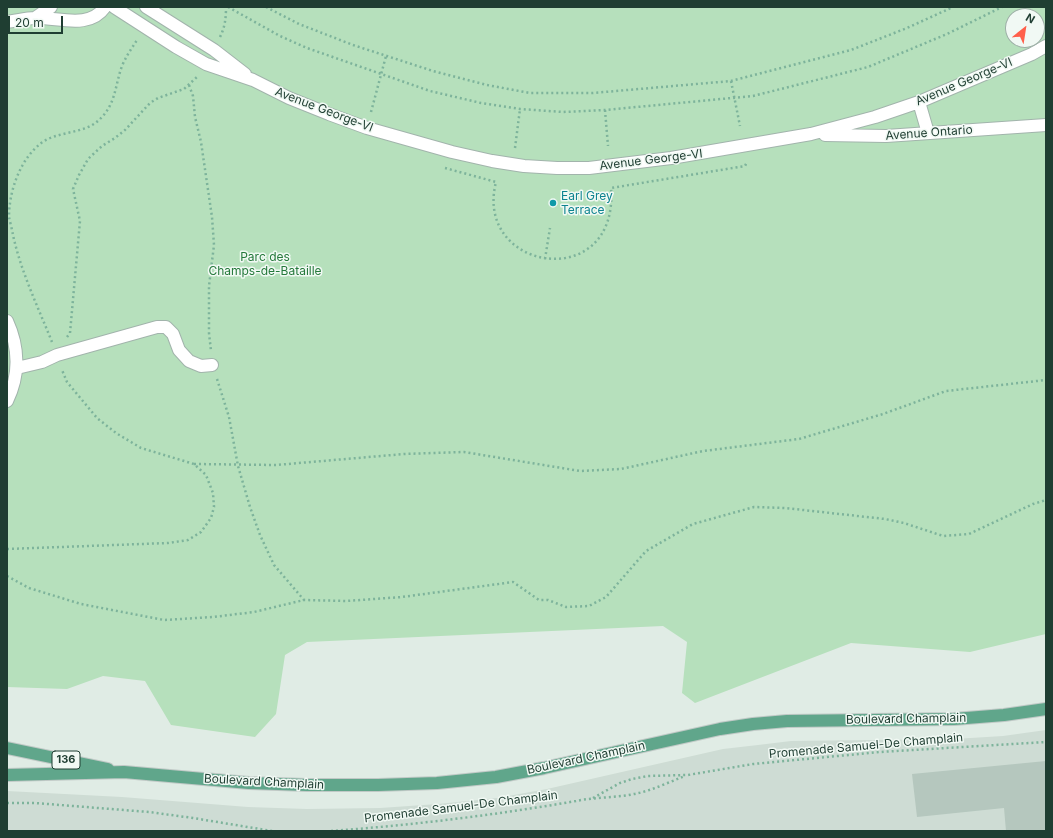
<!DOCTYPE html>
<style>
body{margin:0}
#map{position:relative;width:1053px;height:838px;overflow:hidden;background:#e0ece5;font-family:Inter,sans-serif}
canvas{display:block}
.frame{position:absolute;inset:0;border:8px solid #1f3e32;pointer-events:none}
.north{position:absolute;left:1005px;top:8px;width:40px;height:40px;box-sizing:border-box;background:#f1f9f4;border:1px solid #9daea6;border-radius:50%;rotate:30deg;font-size:11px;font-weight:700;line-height:16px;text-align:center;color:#1f3e32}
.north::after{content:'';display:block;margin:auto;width:14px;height:18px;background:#ff604b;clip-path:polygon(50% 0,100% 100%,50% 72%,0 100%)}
.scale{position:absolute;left:8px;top:16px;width:55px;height:18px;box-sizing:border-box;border:2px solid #1f3e32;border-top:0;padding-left:5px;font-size:12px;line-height:14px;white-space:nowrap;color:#1f3e32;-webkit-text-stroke:3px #f1f9f4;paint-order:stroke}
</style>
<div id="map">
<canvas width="1053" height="838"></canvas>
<div class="frame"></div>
<div class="north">N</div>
<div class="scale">20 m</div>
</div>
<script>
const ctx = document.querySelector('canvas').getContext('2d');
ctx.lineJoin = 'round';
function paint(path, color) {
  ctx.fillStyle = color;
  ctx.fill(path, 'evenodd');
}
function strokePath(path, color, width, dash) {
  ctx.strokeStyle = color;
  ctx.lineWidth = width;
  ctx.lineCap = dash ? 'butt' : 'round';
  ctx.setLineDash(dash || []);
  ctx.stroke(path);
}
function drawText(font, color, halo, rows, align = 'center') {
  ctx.font = font + ' Inter,sans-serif';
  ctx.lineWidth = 3;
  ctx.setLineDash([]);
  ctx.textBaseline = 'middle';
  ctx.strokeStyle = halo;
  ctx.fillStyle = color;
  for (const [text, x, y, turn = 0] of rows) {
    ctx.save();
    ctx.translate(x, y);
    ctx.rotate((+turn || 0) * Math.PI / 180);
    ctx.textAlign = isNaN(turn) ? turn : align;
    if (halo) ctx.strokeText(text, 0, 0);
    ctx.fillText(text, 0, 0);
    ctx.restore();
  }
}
paint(new Path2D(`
 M1046,730V831H7V791L122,797L248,807L307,809L380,808L438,804L497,798L547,789L723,749L758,745L791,741L954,739L1003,736Z`), '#cedcd4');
paint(new Path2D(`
 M7,7H1046V634L970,652L851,643L695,703L682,693L687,642L663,626L307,642L285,655L276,714L255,737L171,725L145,681L103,676L67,689L7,687ZM1013,16H1037V40H1013Z`), '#b6e0bc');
paint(new Path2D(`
 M1046,761V831H1006L1004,808L917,817L912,774Z`), '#b5c7be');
const minor = new Path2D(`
 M114,7L176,47L206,64L253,80L289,98L329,114L367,128L452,152L492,161L524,166L557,168H589L671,158L811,134L875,117L919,102L1032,54L1046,46
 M146,7L214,50L245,74
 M35,18L51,7
 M7,22C16,21 26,18 35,18C58,17 89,30 105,7
 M919,102L928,133
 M825,135L886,136L1046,125
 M7,321C19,347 20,375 7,401
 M17,368L42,362L57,355L157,327H166L173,334L179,350L189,361L201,366L212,365`);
const major = new Path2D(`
 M7,748L108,769
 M7,775L124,772L249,783L307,785H378L437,783L496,777L544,768L720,729L753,724L787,721L954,719L1004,715L1046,709`);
strokePath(minor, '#a2b4ac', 14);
strokePath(major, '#c0c9c6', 14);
strokePath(new Path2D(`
 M228,7L280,36L307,48L430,91L481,103L520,109L563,112L605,110L753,96L868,67L947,34L1002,7
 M266,7L299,24L353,45L433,71L487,85L530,93H593L731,81L851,50L907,28L953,7
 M220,37C225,27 226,18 226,7
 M731,81L740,126
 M189,85L193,96L195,117L201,142L212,217L214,245L209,286V333L211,351
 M605,110L608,146
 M371,112L386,56
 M515,148L520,109
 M445,168L496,182C473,272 619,294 611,188L745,166L747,162
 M545,259L550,228
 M67,337L70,333L80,221L73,189L79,175L88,159L102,146L115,138L125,130L150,103L158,98L184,89L198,76
 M52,342C38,307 21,272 13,235C12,229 10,222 9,217C9,191 20,160 40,144C57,130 86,135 101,118C116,103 115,85 122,66C126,56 132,48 137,40
 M217,379L229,417L238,466L250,507L260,535L274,565L304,600
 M194,464L276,465L404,454L464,452L580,471L621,469L703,451L799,439L883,414L946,391L1046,380
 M7,549L168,543L188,540L201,532L211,518L214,507L213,493L206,475L194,464L141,448L116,433L97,418L67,382L62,370
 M7,576L29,588L81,604L164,620L213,617L254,612L304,600L346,601L402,597L513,582L539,600H548L566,607L589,606L606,597L646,551L693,524L754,507L785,508L885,519L904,523L943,536L969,534L1033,504L1046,500
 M593,798L620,783L632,779L648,776L688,775L753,764L880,752L1046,742
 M7,803H35L149,812L193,818L272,831
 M331,831C413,825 496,815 576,801C595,797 615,798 634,794C651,791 669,782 685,776`), '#7db39b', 2.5, [2, 3]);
strokePath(minor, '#fff', 12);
strokePath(major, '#60a68b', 12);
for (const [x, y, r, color] of [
 [553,203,4,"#0f9aa8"]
]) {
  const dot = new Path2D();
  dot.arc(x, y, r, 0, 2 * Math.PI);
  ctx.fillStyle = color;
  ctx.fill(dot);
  strokePath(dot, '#f1f9f4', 1.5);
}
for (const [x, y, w] of [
 [66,760,28]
]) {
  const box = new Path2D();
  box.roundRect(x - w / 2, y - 9, w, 18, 3);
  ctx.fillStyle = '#f1f9f4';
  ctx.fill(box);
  strokePath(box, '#1f3e32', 1);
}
drawText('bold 11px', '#1f3e32', null, [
 ["136",66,760]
]);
drawText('12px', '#1f3e32', '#f1f9f4', [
 ["Avenue George-VI",964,82,-23],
 ["Avenue George-VI",324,110,21],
 ["Avenue Ontario",929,133,-4],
 ["Avenue George-VI",651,160,-7],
 ["Boulevard Champlain",906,719,-1],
 ["Promenade Samuel-De Champlain",866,746,-5],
 ["Boulevard Champlain",586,758,-12],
 ["Boulevard Champlain",264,782,3],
 ["Promenade Samuel-De Champlain",461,807,-7]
]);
drawText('12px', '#0d838f', '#f1f9f4', [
 ["Earl Grey",561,196],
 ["Terrace",561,210]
], 'left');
drawText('12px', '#25793b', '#f1f9f4', [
 ["Parc des",265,257],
 ["Champs-de-Bataille",265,271]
]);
</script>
